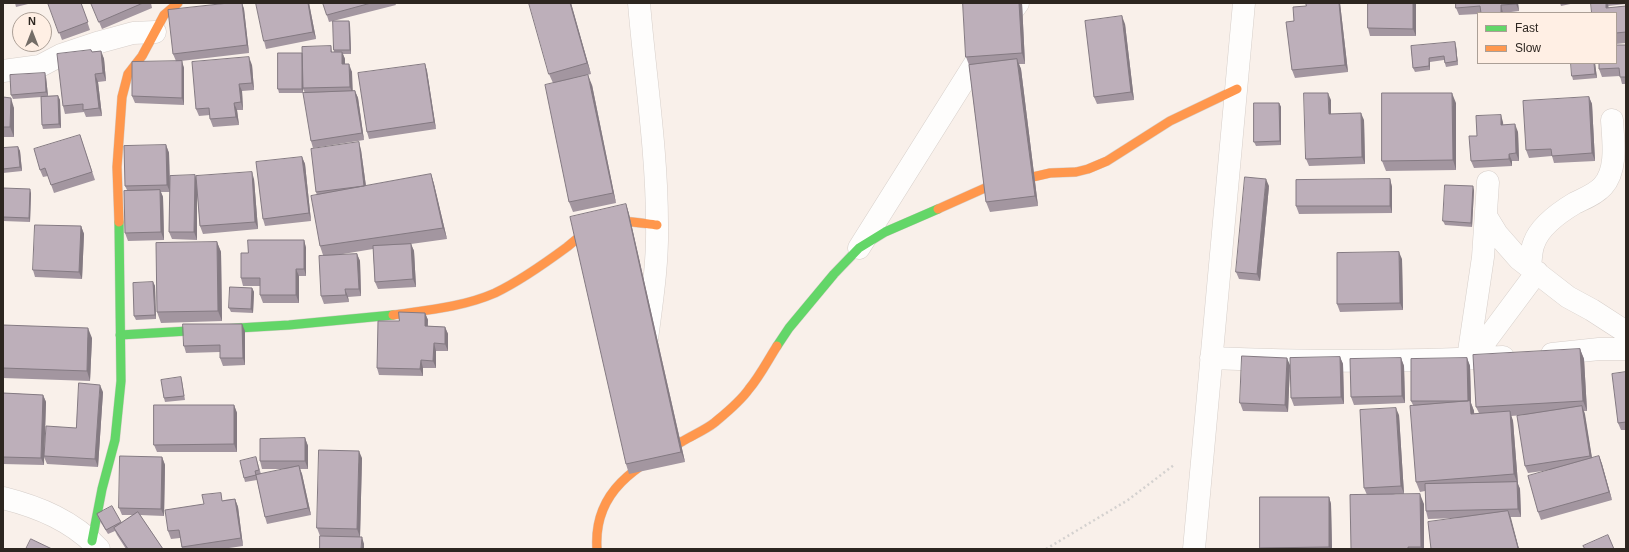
<!DOCTYPE html>
<style>
body{margin:0}
#map{position:relative;width:1629px;height:552px;overflow:hidden;background:#f9f0ea;font-family:Arial,sans-serif}
canvas{display:block}
.frame{position:absolute;inset:0;border:4px solid #2d2620;pointer-events:none}
.legend{position:absolute;left:1477px;top:12px;width:140px;height:52px;box-sizing:border-box;background:#ffefe4;border:1px solid #ab9f96;margin:0;padding:5px 7px;list-style:none;font-size:12px;color:#2d2620}
.legend li{display:flex;align-items:center;gap:8px;height:20px}
.legend b{width:20px;border:1px solid #ab9f96}
.north{position:absolute;left:12px;top:12px;width:40px;height:40px;box-sizing:border-box;background:#ffefe4;border:1px solid #ab9f96;border-radius:50%;rotate:0deg;font-size:11px;font-weight:700;line-height:16px;text-align:center;color:#2d2620}
.north::after{content:'';display:block;margin:auto;width:14px;height:18px;background:#746d67;clip-path:polygon(50% 0,100% 100%,50% 72%,0 100%)}
</style>
<div id="map">
<canvas width="1629" height="552"></canvas>
<div class="frame"></div>
<ul class="legend">
<li><b style="height:5px;background:#63d668"></b>Fast</li>
<li><b style="height:5px;background:#ff974d"></b>Slow</li>
</ul>
<div class="north">N</div>
</div>
<script>
const ctx = document.querySelector('canvas').getContext('2d');
ctx.lineJoin = 'round';
function strokePath(path, color, width, dash) {
  ctx.strokeStyle = color;
  ctx.lineWidth = width;
  ctx.lineCap = dash ? 'butt' : 'round';
  ctx.setLineDash(dash || []);
  ctx.stroke(path);
}
function paint(path, color) {
  ctx.fillStyle = color;
  ctx.fill(path, 'evenodd');
}
const street = new Path2D(`
 M639,3C645,76 657,150 657,224C658,262 652,301 647,339
 M3,71L40,66L61,55L100,42L133,33L155,32
 M1486,216L1497,234L1519,259L1568,297L1592,310L1626,332
 M859,248L977,60L1018,3
 M1530,267C1531,259 1531,250 1534,243C1540,226 1560,212 1575,203C1585,198 1596,194 1603,186C1618,169 1613,140 1612,120
 M1552,354L1599,349H1626
 M1211,358C1309,362 1406,362 1503,357
 M1468,358L1483,257L1488,182
 M1473,358L1537,272
 M3,498C39,507 73,521 99,549
 M1194,549L1244,3`);
const fast = new Path2D(`
 M120,335L289,325L393,315
 M777,346L789,328L834,274L859,248L885,232L938,209
 M92,541L102,489L115,440L121,381L119,222`);
const slow = new Path2D(`
 M938,209L985,188L1050,173L1076,172L1088,169L1107,161L1170,121L1237,89
 M119,222L117,167L122,97L128,74L142,56L164,15L178,3
 M393,315C428,310 463,307 495,293C520,281 544,264 567,247C577,239 587,229 599,224C617,218 639,223 657,225
 M597,549C593,490 637,466 683,441C693,435 705,430 714,423C726,413 740,402 749,389C760,376 768,360 777,346`);
strokePath(street, '#d6cec9', 23);
strokePath(fast, '#d6cec9', 10);
strokePath(slow, '#d6cec9', 10);
strokePath(new Path2D(`
 M1046,549L1128,500L1174,465`), '#d4d1cf', 2.5, [2, 3]);
strokePath(street, '#fefdfc', 22);
strokePath(fast, '#63d668', 9);
strokePath(slow, '#ff974d', 9);
paint(new Path2D(`
 M15,3H32L16,7Z
 M48,3H81L90,30L62,40Z
 M91,3H151L152,8L102,29Z
 M229,3H242L244,9L249,53L181,61L184,68V105L135,103L132,96L176,61L173,54Z
 M256,3H309L316,39L266,49L264,41Z
 M323,3H395L396,5L333,21H349L350,25L351,54H343L345,59V64L352,72V91H355L358,98L364,140L313,148L311,141L305,93L303,89V93H279L278,89L302,53L331,46L332,52H334L333,21L329,22Z
 M571,3L591,74L572,79L592,85L616,203L573,212L569,202L553,83L549,74Z
 M963,3H1022L1025,64H1019L1021,69L1038,206L990,212L986,202L969,65L966,57Z
 M1340,3L1348,72L1295,78L1292,70L1294,21Z
 M1416,3V36H1370L1368,28Z
 M1456,3H1518L1519,11L1503,13H1478V14L1459,15L1456,8Z
 M1560,3H1575L1561,6Z
 M1591,3H1626V4L1608,6L1609,8L1626,6V43L1616,44V13Z
 M1125,24L1134,100L1097,104L1094,97Z
 M1626,45V84H1622L1620,76L1602,77L1599,69Z
 M1411,46H1456L1458,65L1446,67L1444,60L1430,62V70L1415,72L1413,68Z
 M91,50L92,52L101,51L104,59L106,81L98,82L102,116L86,117L84,112L65,114L63,106Z
 M1595,63L1597,78L1573,80L1572,76Z
 M425,64L427,71L436,129L369,139L367,132Z
 M252,65L254,90L242,91L243,110H237L239,125L213,127L210,119V115L199,116L196,109Z
 M46,77L48,96H58L60,100L61,128L43,129L42,125L41,97L13,99L11,95Z
 M3,97L14,108V137H3Z
 M1589,97L1592,104L1595,161L1554,163L1552,156L1529,158L1526,150Z
 M1331,100V114L1364,120L1365,164L1309,166L1306,159Z
 M1279,103L1281,107V145L1256,146L1254,142Z
 M1456,103V170L1386,171L1382,161Z
 M1503,122V125L1518,132L1519,161H1512V166L1474,168L1471,161L1477,136Z
 M80,135L95,180L54,193L48,176L43,177L40,170Z
 M166,145L169,153L170,191L195,175L196,180L254,179L258,229L203,234L200,226L197,191V240L172,239L169,232L170,192H161L163,197L164,240L128,241L125,233L127,190L125,186Z
 M18,147L20,151L22,171L3,173V148Z
 M361,150L366,186L431,174L434,184L447,239L411,244L414,251L416,287L378,289L375,282L373,249L337,255L357,254L360,261L361,296L348,297L349,302L324,304L321,296L323,255L320,246L317,195L316,192Z
 M302,157L305,164L311,221L265,226L263,219Z
 M1390,179L1392,187V213L1299,214L1296,206Z
 M1269,186L1260,281L1239,279L1236,272Z
 M3,188L31,193L30,222L3,221Z
 M1474,190L1472,227L1445,225L1443,221Z
 M626,204L629,214L685,462L629,474L626,464Z
 M81,226L84,234L82,279L35,277L33,270Z
 M304,240L306,248V276H299V303H263L260,295V286H243L241,278L248,253Z
 M217,242L221,252L222,321L161,323L157,312Z
 M1402,259L1403,310L1340,312L1337,304Z
 M153,282L155,286L156,319L136,320L134,316Z
 M252,288L254,292L253,313L231,312L229,308Z
 M425,313L428,320V326L445,327L448,334V351H436V368H423V376L379,375L377,368L399,321Z
 M3,325L92,338L90,381L3,378Z
 M245,331V365L223,366L220,358V352L186,353L184,346Z
 M1580,349L1584,359L1587,411H1584L1592,459L1599,456L1602,464L1612,500L1541,520L1538,512L1550,470L1528,473L1525,466L1524,415L1511,416L1513,421L1518,484L1520,489L1521,517H1510L1519,549H1431L1459,518L1428,519L1426,511L1425,491L1420,492L1416,482L1413,405L1411,401L1467,358L1470,366L1471,403L1474,411V414L1479,413L1476,407Z
 M1340,357L1343,364L1344,404L1294,406L1291,398Z
 M1401,358L1404,366L1405,403L1354,405L1351,397Z
 M1290,365L1288,412L1243,411L1240,403Z
 M1626,372V430H1621L1618,423Z
 M182,381L185,400L165,402L164,398Z
 M103,392L98,467L47,464L44,457V465L3,464V393L43,395L46,402L44,456L76,428Z
 M234,405L237,413V452H157L154,445Z
 M1399,415L1404,494H1393L1424,504V549H1351L1367,495L1364,488Z
 M305,438L308,446V469H300L302,474L311,515L267,524L265,517L257,480L245,482L244,478L256,457L261,474L287,469H262L260,461Z
 M162,457L165,465L164,516L140,515L163,549H126L117,535L115,531L108,534L98,518L97,514L121,523L133,515H122L119,508Z
 M362,458L360,537L364,544L320,536L317,528Z
 M1329,497L1331,504L1332,549H1260V548Z
 M235,499L238,507L243,546L222,549H182L180,538L171,539L168,531L224,500Z`), '#a396a0');
paint(new Path2D(`
 M242,3L244,9L249,53L247,45Z
 M308,3H309L316,39L313,32Z
 M570,3H571L591,74L587,63Z
 M1019,3H1022L1025,64L1022,53Z
 M1339,3H1340L1348,72L1345,65Z
 M1413,3H1416V36L1413,29Z
 M1516,3H1518L1519,11L1516,4Z
 M1606,3H1608L1609,13L1606,8Z
 M1501,5L1503,13H1501Z
 M1122,16L1125,24L1134,100L1131,92Z
 M349,21L350,25L351,54L350,50Z
 M1455,42L1456,46L1458,65L1457,61Z
 M101,51L104,59L106,81L103,73Z
 M342,52L345,59V72L342,64Z
 M302,53L303,57V93L302,89Z
 M249,57L252,65L254,90L252,83Z
 M1429,58L1430,62V70L1429,66Z
 M1017,59L1021,69L1038,206L1035,196Z
 M182,61L184,68V105L182,98Z
 M1594,63H1595L1597,78L1595,74Z
 M349,64L352,72L353,95L350,87Z
 M425,64L427,71L436,129L434,122Z
 M45,73L46,77L48,96L46,92Z
 M95,74L98,82L102,116L99,108Z
 M588,75L592,85L616,203L613,193Z
 M239,84L242,91L243,110L241,102Z
 M355,91L358,98L364,140L362,133Z
 M1328,93L1331,100V121L1329,114Z
 M1452,93L1456,103V170L1453,160Z
 M58,96L60,100L61,128L59,124Z
 M1589,97L1592,104L1595,161L1592,153Z
 M11,98L14,108V137L10,127Z
 M234,103L237,110L239,125L236,117Z
 M1279,103L1281,107V145L1280,141Z
 M1361,113L1364,120L1365,164L1362,157Z
 M1501,115L1503,122L1504,133L1501,125Z
 M1515,124L1518,132L1519,161L1516,153Z
 M359,142L361,150L367,194L364,186Z
 M166,145L169,153L170,192L167,185Z
 M18,147L20,151L22,171L20,167Z
 M1509,154L1512,161V166L1509,159Z
 M302,157L305,164L311,221L309,213Z
 M252,172L254,179L258,229L255,222Z
 M431,174L434,184L447,239L443,228Z
 M195,175L197,182V240L194,232Z
 M1266,179L1269,186L1260,281L1257,274Z
 M1390,179L1392,187V213L1390,206Z
 M1473,186L1474,190L1472,227L1471,223Z
 M30,189L31,193L30,222L29,218Z
 M160,190L163,197L164,240L161,232Z
 M626,204L629,214L685,462L681,452Z
 M81,226L84,234L82,279L79,272Z
 M304,240L306,248V276L304,269Z
 M217,242L221,252L222,321L218,311Z
 M411,244L414,251L416,287L413,279Z
 M1399,252L1402,259L1403,310L1400,303Z
 M357,254L360,261L361,296L359,289Z
 M296,269L299,276V303L296,295Z
 M153,282L155,286L156,319L155,315Z
 M252,288L254,292L253,313L251,309Z
 M345,289L348,297L349,302L346,295Z
 M425,313L428,320L427,333L425,326Z
 M242,324L245,331V365L243,358Z
 M445,327L448,334V351L445,344Z
 M88,328L92,338L90,381L87,371Z
 M434,343L436,351V368L433,361Z
 M1580,349L1584,359L1587,411L1583,401Z
 M1340,357L1343,364L1344,404L1341,397Z
 M1287,358L1290,365L1288,412L1285,405Z
 M1401,358L1404,366L1405,403L1402,396Z
 M1467,358L1470,366L1471,403L1474,411L1475,424L1471,414L1468,401Z
 M421,360L423,368V376L420,369Z
 M100,385L103,392L98,467L95,459Z
 M43,395L46,402L44,465L41,458Z
 M234,405L237,413V452L234,444Z
 M1582,406L1585,414L1593,464L1590,456Z
 M1396,408L1399,415L1404,494L1401,486Z
 M1510,411L1513,421L1518,484L1520,489L1521,517L1518,509L1517,482L1514,474Z
 M305,438L308,446V469L305,461Z
 M359,451L362,458L360,537L357,529Z
 M1599,456L1602,464L1612,500L1609,492Z
 M162,457L165,465L164,516L161,509Z
 M299,466L302,474L311,515L308,508Z
 M1420,494L1424,504V549H1422L1421,547Z
 M1329,497L1331,504L1332,549H1330L1329,547Z
 M235,499L238,507L243,546L241,538Z
 M1508,511L1511,518L1519,549L1518,548Z
 M362,537L364,544V549H361Z`), '#847a82');
const building = new Path2D(`
 M48,3H81L88,22L59,33Z
 M91,3H143L99,22Z
 M229,3H242L247,45L173,54L168,10Z
 M256,3H308L313,32L264,41Z
 M323,3H371L327,15Z
 M529,3H570L587,63L549,74Z
 M963,3H1019L1022,53L966,57Z
 M1306,3H1339L1345,65L1292,70L1286,22L1294,21L1293,7L1306,6Z
 M1368,3H1413V29L1368,28Z
 M1456,3H1516V4L1501,5V13H1481L1480,6L1456,8Z
 M1591,3H1606V8L1626,6V32L1616,33V13H1592Z
 M1122,16L1131,92L1094,97L1085,21Z
 M333,21H349L350,50H334Z
 M1455,42L1457,61L1445,63L1444,56L1429,58V66L1413,68L1411,46Z
 M1616,45H1626V77H1620L1619,68L1599,69V63H1616Z
 M331,46V52H342V64H349L350,87L303,88L302,47Z
 M91,50L92,52L101,51L103,73L95,74L99,108L83,110V104L63,106L57,54Z
 M278,53H302V89H278Z
 M249,57L252,83L239,84L241,102L234,103L236,117L210,119L209,108L196,109L192,62Z
 M1017,59L1035,196L986,202L969,65Z
 M182,61V98L132,96V62Z
 M1571,63H1594L1595,74L1572,76Z
 M425,64L434,122L367,132L358,73Z
 M45,73L46,92L11,95L10,75Z
 M588,75L613,193L569,202L545,85Z
 M355,91L362,133L311,141L303,93Z
 M1304,93H1328L1329,114L1361,113L1362,157L1306,159Z
 M1382,93H1452L1453,160L1382,161Z
 M58,96L59,124L42,125L41,97Z
 M3,97L11,98L10,127H3Z
 M1589,97L1592,153L1552,156L1551,149L1526,150L1523,101Z
 M1254,103H1279L1280,141L1254,142Z
 M1501,115V125L1515,124L1516,153L1509,154V159L1471,161L1469,136H1477L1476,116Z
 M80,135L92,172L51,185L45,168L40,170L34,149Z
 M359,142L364,186L316,192L311,149Z
 M166,145L167,185L125,186L124,146Z
 M18,147L20,167L3,169V148Z
 M302,157L309,213L263,219L256,162Z
 M252,172L255,222L200,226L196,176Z
 M431,174L443,228L320,246L311,196Z
 M195,175L194,232H169L170,176Z
 M1245,177L1266,179L1257,274L1236,272Z
 M1390,179V206H1296V180Z
 M1445,185L1473,186L1471,223L1443,221Z
 M3,188L30,189L29,218L3,217Z
 M160,190L161,232L125,233L124,191Z
 M626,204L681,452L626,464L570,217Z
 M35,225L81,226L79,272L33,270Z
 M248,240H304V269H296V295H260V278H241V253H248Z
 M217,242L218,311L157,312L156,243Z
 M411,244L413,279L375,282L373,246Z
 M1399,252L1400,303L1337,304V253Z
 M357,254L359,289H345L346,295L321,296L319,256Z
 M153,282L155,315L134,316L133,283Z
 M230,287L252,288L251,309L229,308Z
 M399,312L425,313V326L445,327V344L434,343L433,361L421,360L420,369L377,368L378,321H399Z
 M183,324H242L243,358H220V345L184,346Z
 M3,325L88,328L87,371L3,368Z
 M1580,349L1583,401L1476,407L1473,355Z
 M1242,356L1287,358L1285,405L1240,403Z
 M1340,357L1341,397L1291,398L1290,358Z
 M1401,358L1402,396L1351,397L1350,359Z
 M1467,358L1468,401H1411V359Z
 M1626,372V422L1618,423L1612,374Z
 M181,377L184,396L164,398L161,380Z
 M79,383L100,385L95,459L44,456L46,426L76,428Z
 M3,393L43,395L41,458L3,457Z
 M1470,401L1471,414L1510,411L1514,474L1416,482L1410,406Z
 M154,405H234V444L154,445Z
 M1582,406L1590,456L1525,466L1517,416Z
 M1396,408L1401,486L1364,488L1360,410Z
 M305,438V461H260V439Z
 M319,450L359,451L357,529L317,528Z
 M120,456L162,457L161,509L119,508Z
 M1599,456L1609,492L1538,512L1528,476Z
 M256,457L259,470L255,471L256,475L244,478L240,461Z
 M299,466L308,508L265,517L256,475Z
 M1517,482L1518,509L1426,511L1425,484Z
 M221,493L222,501L235,499L241,538L182,547L179,530L168,531L165,510L204,504L202,495Z
 M1420,494L1421,547H1408V549H1351L1350,495Z
 M1260,497H1329V547L1260,548Z
 M112,506L121,522L106,530L97,514Z
 M1508,511L1518,548L1515,549H1431L1428,522Z
 M138,512L163,549H128L114,528Z
 M1608,535L1614,549H1585L1583,546Z
 M320,536L362,537L361,549H320Z
 M31,539L52,549H26Z`);
paint(building, '#bdafba');
strokePath(building, '#847a82', 1);
</script>
